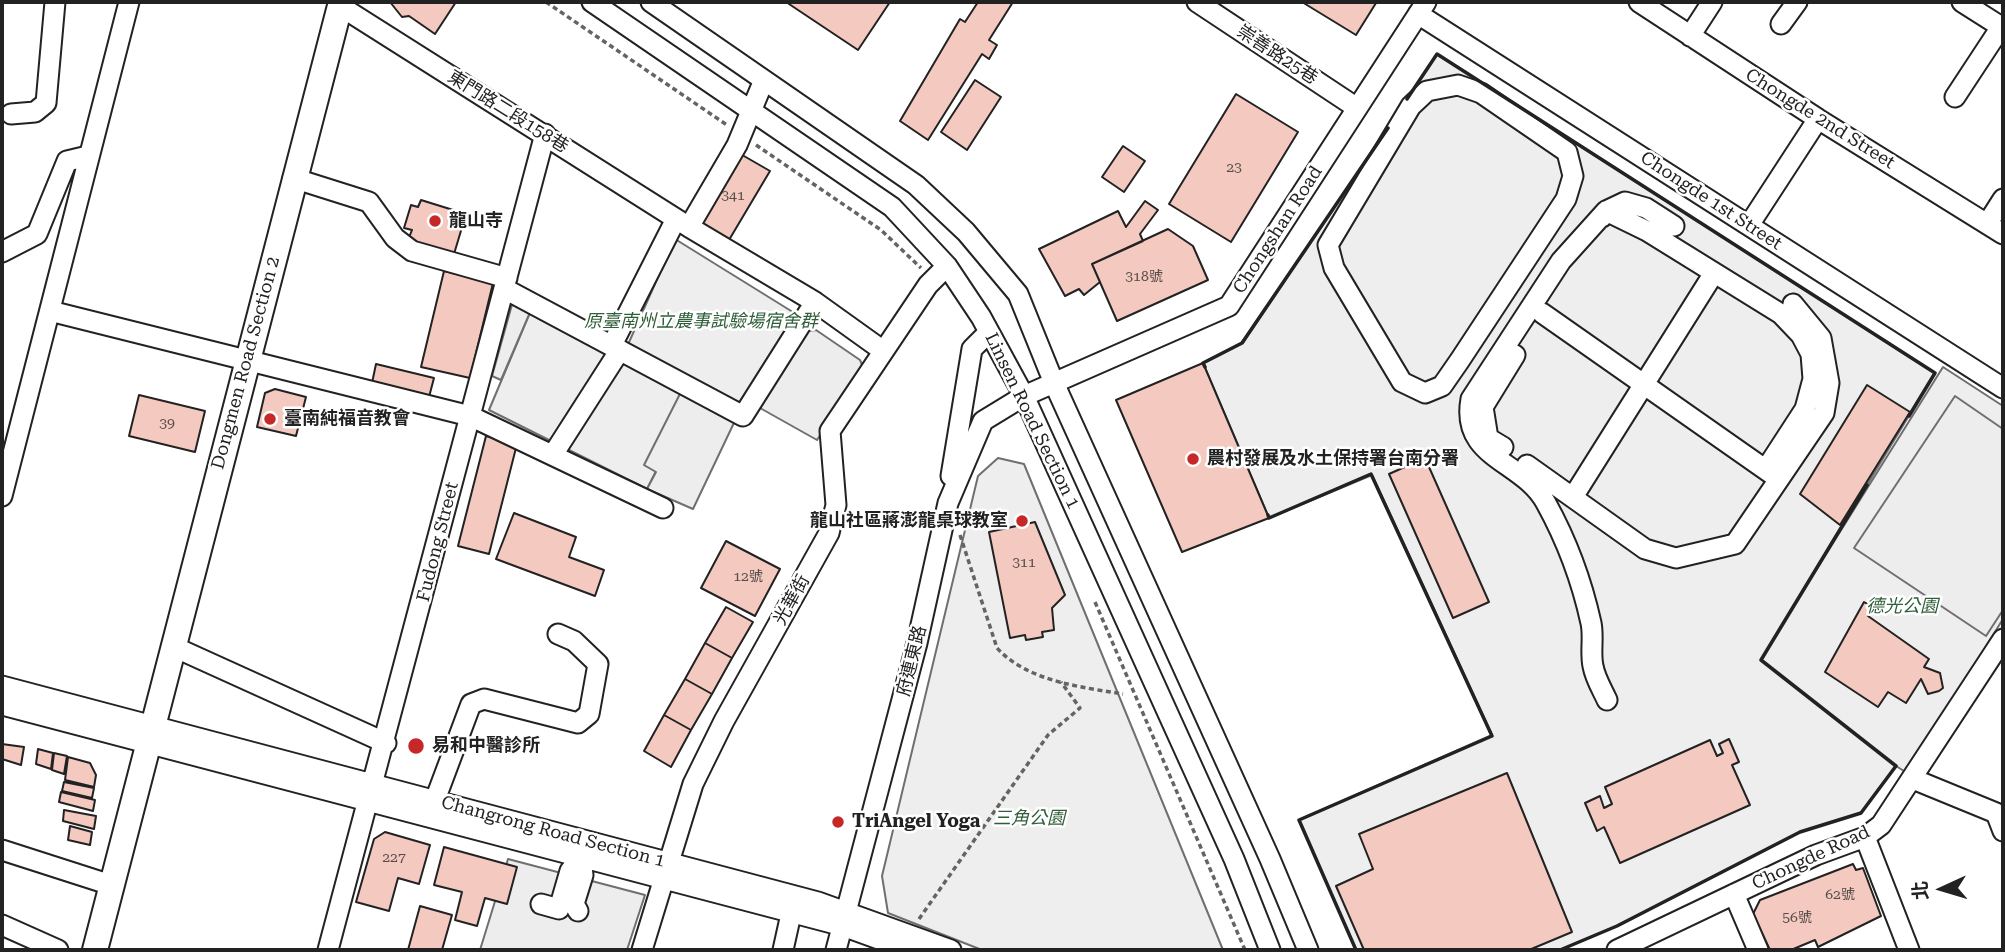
<!DOCTYPE html>
<meta charset="utf-8">
<style>
body{margin:0}
#map{position:relative;width:2005px;height:952px;overflow:hidden;background:#fff;font-family:"Roboto Serif","Noto Sans TC",serif}
canvas{display:block}
.frame{position:absolute;inset:0;border:4px solid #222;pointer-events:none}
.north{position:absolute;left:1907px;top:854px;width:70px;height:70px;-webkit-text-stroke:5px #fff;paint-order:stroke;rotate:266deg;font-size:19px;font-weight:700;line-height:28px;text-align:center;color:#222}
.north::after{content:'';display:block;margin:auto;width:24px;height:32px;background:#222;clip-path:polygon(50% 0,100% 100%,50% 72%,0 100%)}
</style>
<div id="map">
<canvas width="2005" height="952"></canvas>
<div class="frame"></div>
<div class="north">北</div>
</div>
<script>
const ctx = document.querySelector('canvas').getContext('2d');
ctx.lineJoin = 'round';
function paint(path, color) {
  ctx.fillStyle = color;
  ctx.fill(path, 'evenodd');
}
function strokePath(path, color, width, dash) {
  ctx.strokeStyle = color;
  ctx.lineWidth = width;
  ctx.lineCap = dash ? 'butt' : 'round';
  ctx.setLineDash(dash || []);
  ctx.stroke(path);
}
function drawText(font, color, halo, rows, align = 'center') {
  ctx.font = font + ' "Roboto Serif","Noto Sans TC",serif';
  ctx.lineWidth = 5;
  ctx.setLineDash([]);
  ctx.textBaseline = 'middle';
  ctx.strokeStyle = halo;
  ctx.fillStyle = color;
  for (const [text, x, y, turn = 0] of rows) {
    ctx.save();
    ctx.translate(x, y);
    ctx.rotate((+turn || 0) * Math.PI / 180);
    ctx.textAlign = isNaN(turn) ? turn : align;
    if (halo) ctx.strokeText(text, 0, 0);
    ctx.fillText(text, 0, 0);
    ctx.restore();
  }
}
const green = new Path2D(`
 M1437,54L1935,373L1778,631L1943,367L2003,406V619L1907,773L1896,766L1861,813L1800,832L1617,926L1560,950H1356L1299,820L1492,735L1372,475L1269,518L1203,363L1243,343Z
 M675,239L796,314L742,406L688,379L645,465L656,471L647,489L489,410L531,310L622,358Z
 M998,458L1024,464L1223,950H982L888,913L882,876L978,476Z`);
paint(green, '#eee');
strokePath(green, '#6f6f6f', 2);
const parking = new Path2D(`
 M513,301L531,310L501,380L492,376Z
 M816,330L860,360L863,367L817,440L760,408L807,331Z
 M688,378L742,406L693,509L647,489L656,472L644,465Z
 M1955,396L2003,429V610L1986,636L1854,548Z
 M508,859L645,895L627,950H480Z`);
paint(parking, '#ededed');
strokePath(parking, '#6f6f6f', 2);
const building = new Path2D(`
 M390,2H456L435,34L409,16L402,17Z
 M786,2H890L858,50Z
 M978,2H1013L989,40L997,45L989,59L982,54L928,140L900,121L960,19L965,22Z
 M1302,2H1373L1376,3L1356,35Z
 M975,80L1001,97L967,150L941,132Z
 M1236,94L1298,132L1231,242L1169,204Z
 M1123,146L1145,161L1124,192L1102,177Z
 M737,152L770,171L729,240L696,221Z
 M421,200L466,214L454,254L408,240L412,230L404,228L411,205L418,207Z
 M1145,201L1158,210L1140,234L1143,241L1092,264L1100,282L1084,295L1079,289L1065,296L1039,249L1118,211L1126,227Z
 M1168,229L1193,246L1208,280L1117,321L1092,264Z
 M444,271L493,283L470,378L421,367Z
 M1203,363L1269,518L1182,552L1116,400Z
 M376,364L434,378L429,397L372,383Z
 M1867,385L1910,412L1840,525L1800,494Z
 M275,389L306,397L296,436L257,427L265,393Z
 M139,395L205,411L195,452L129,436Z
 M486,436L517,444L489,554L458,546Z
 M1425,458L1489,602L1453,618L1389,474Z
 M514,513L576,537L569,557L604,570L595,596L496,559Z
 M1035,522L1065,595L1052,608L1054,630L1042,632L1043,637L1026,640L1025,635L1010,638L989,532Z
 M726,541L780,569L755,616L701,588Z
 M1864,602L1874,608L1868,616L1929,659L1924,667L1940,673L1943,688L1939,691L1928,694L1921,679L1906,703L1888,692L1878,707L1825,672Z
 M726,607L753,622L732,658L705,643Z
 M705,643L732,658L712,694L685,679Z
 M685,679L712,694L691,730L664,715Z
 M664,715L691,730L671,767L644,751Z
 M1729,739L1739,762L1732,765L1750,805L1620,863L1604,827L1597,831L1585,803L1600,796L1604,808L1612,804L1605,787L1710,740L1717,756L1723,753L1719,744Z
 M2,744L24,747L21,765L2,759Z
 M38,749L53,753L51,769L36,764Z
 M54,753L67,756L64,774L52,770Z
 M68,757L90,763L96,775L94,787L65,780Z
 M1507,773L1572,932L1529,950H1364L1336,886L1373,869L1359,834Z
 M64,782L94,788L92,798L62,791Z
 M61,792L95,800L93,811L59,802Z
 M64,810L96,816L94,829L63,821Z
 M70,826L92,832L90,845L68,840Z
 M385,832L430,845L419,884L398,878L389,911L356,902L374,839Z
 M444,847L517,867L507,904L485,898L477,926L455,920L462,892L434,885Z
 M1853,864L1856,870L1863,868L1881,916L1818,947L1815,940L1791,950H1770L1753,914L1760,900Z
 M420,906L452,915L442,950H408Z`);
paint(building, '#f3c9c0');
strokePath(building, '#222', 2);
const minor = new Path2D(`
 M592,2L892,207L947,266L981,317L1024,396L1234,859L1270,950
 M651,2L916,185L966,232L1018,294L1054,383L1270,859L1308,950
 M1197,2L1357,108
 M1639,2L1818,119L2003,234
 M1962,2L2003,28
 M340,6L689,227L815,302L882,350
 M1418,14L2003,388
 M1781,24L1797,2
 M1690,36L1712,2
 M1458,85L1481,93L1567,152L1573,176L1566,199L1460,360L1442,386L1425,393L1402,382L1334,268L1328,245L1411,106L1427,91Z
 M1955,97L2001,27
 M11,114L35,112L46,103L55,2
 M293,178L369,202L395,238L412,251L507,278
 M1602,217L1606,211L1625,202L1646,208L1674,226
 M1987,224L2003,199
 M1749,225L1818,119
 M689,227L737,145L764,80
 M2,252L37,234L67,161L88,156
 M505,289L743,416L815,302
 M50,311L470,416L663,508
 M1542,313L1776,477
 M612,345L676,219
 M1503,447L1488,438L1483,407L1515,355
 M554,453L620,350
 M1527,465L1645,549L1676,558L1735,544L1824,413L1829,383L1821,338L1793,304
 M951,476L972,349L989,332
 M2,496L129,2
 M1573,497L1714,273
 M172,646L386,743
 M2,686L818,902L951,950
 M1607,700C1602,689 1595,678 1593,666C1590,652 1594,637 1591,623C1582,582 1567,541 1546,503C1523,460 1460,459 1471,399L1561,261L1606,211L1647,231L1781,314L1801,335L1811,354L1813,379L1805,409L1766,469
 M2,705L843,926L909,950
 M1913,779L1996,813L2003,831
 M435,800L471,704L484,699L578,723L589,714L598,664L574,641L558,634
 M1865,837L1909,950
 M2,850L111,885
 M1734,894L1758,950
 M541,904L559,909L570,871L581,858
 M578,911L574,904L583,875L581,858
 M2,925L58,950
 M328,950L545,134
 M642,950L693,784L724,721L829,533L836,505L830,431L928,285L947,266
 M783,950L791,914
 M836,950L917,643L948,503L983,421L1024,396L1229,306L1426,2
 M1617,950L1816,855L1865,837L1881,825L2003,639`);
const major = new Path2D(`
 M95,950L341,2`);
strokePath(minor, '#222', 23);
strokePath(major, '#222', 28);
strokePath(new Path2D(`
 M546,2L727,125
 M756,145L881,230L921,268
 M960,535L997,648C1027,681 1080,687 1123,694
 M1095,602L1245,950
 M919,919L1048,735L1080,708L1061,682`), '#646464', 3.5, [5, 3.5]);
strokePath(minor, '#fff', 19);
strokePath(major, '#fff', 24);
strokePath(new Path2D(`
 M1407,99L1437,54L1935,373L1909,416
 M1205,367L1203,363L1242,343L1388,128
 M1268,515L1269,518L1371,474L1492,736L1299,820L1356,950
 M1560,950L1617,926L1800,832L1861,813L1896,766L1761,660L1867,485`), '#222', 3.5);
for (const [x, y, r, color] of [
 [435,221,7,"#c62828"],
 [270,419,7,"#c62828"],
 [1193,459,7,"#c62828"],
 [1022,521,7,"#c62828"],
 [416,746,9,"#c62828"],
 [838,822,7,"#c62828"]
]) {
  const dot = new Path2D();
  dot.arc(x, y, r, 0, 2 * Math.PI);
  ctx.fillStyle = color;
  ctx.fill(dot);
  strokePath(dot, '#fff', 2.5);
}
drawText('14px', '#564c4a', null, [
 ["23",1234,168],
 ["341",733,196],
 ["318號",1144,277],
 ["39",167,424],
 ["311",1024,563],
 ["12號",748,577],
 ["227",394,858],
 ["62號",1840,895],
 ["56號",1797,918]
]);
drawText('18px', '#222', '#fff', [
 ["崇善路25巷",1277,55,33],
 ["東門路二段158巷",508,112,32],
 ["Chongde 2nd Street",1820,119,32],
 ["Chongde 1st Street",1711,201,33],
 ["Chongshan Road",1278,230,-57],
 ["Dongmen Road Section 2",246,363,-75],
 ["Linsen Road Section 1",1032,421,64],
 ["Fudong Street",438,542,-76],
 ["光華街",792,600,-61],
 ["府連東路",912,661,-76],
 ["Changrong Road Section 1",553,832,15],
 ["Chongde Road",1811,858,-25]
]);
drawText('bold 18px', '#222', '#fff', [
 ["龍山寺",449,221],
 ["臺南純福音教會",284,419],
 ["農村發展及水土保持署台南分署",1207,459],
 ["龍山社區蔣澎龍桌球教室",1008,521,"right"],
 ["易和中醫診所",432,746],
 ["TriAngel Yoga",852,822]
], 'left');
drawText('italic 18px', '#2f5e38', '#fff', [
 ["原臺南州立農事試驗場宿舍群",701,322],
 ["德光公園",1902,607],
 ["三角公園",1029,819]
]);
</script>
